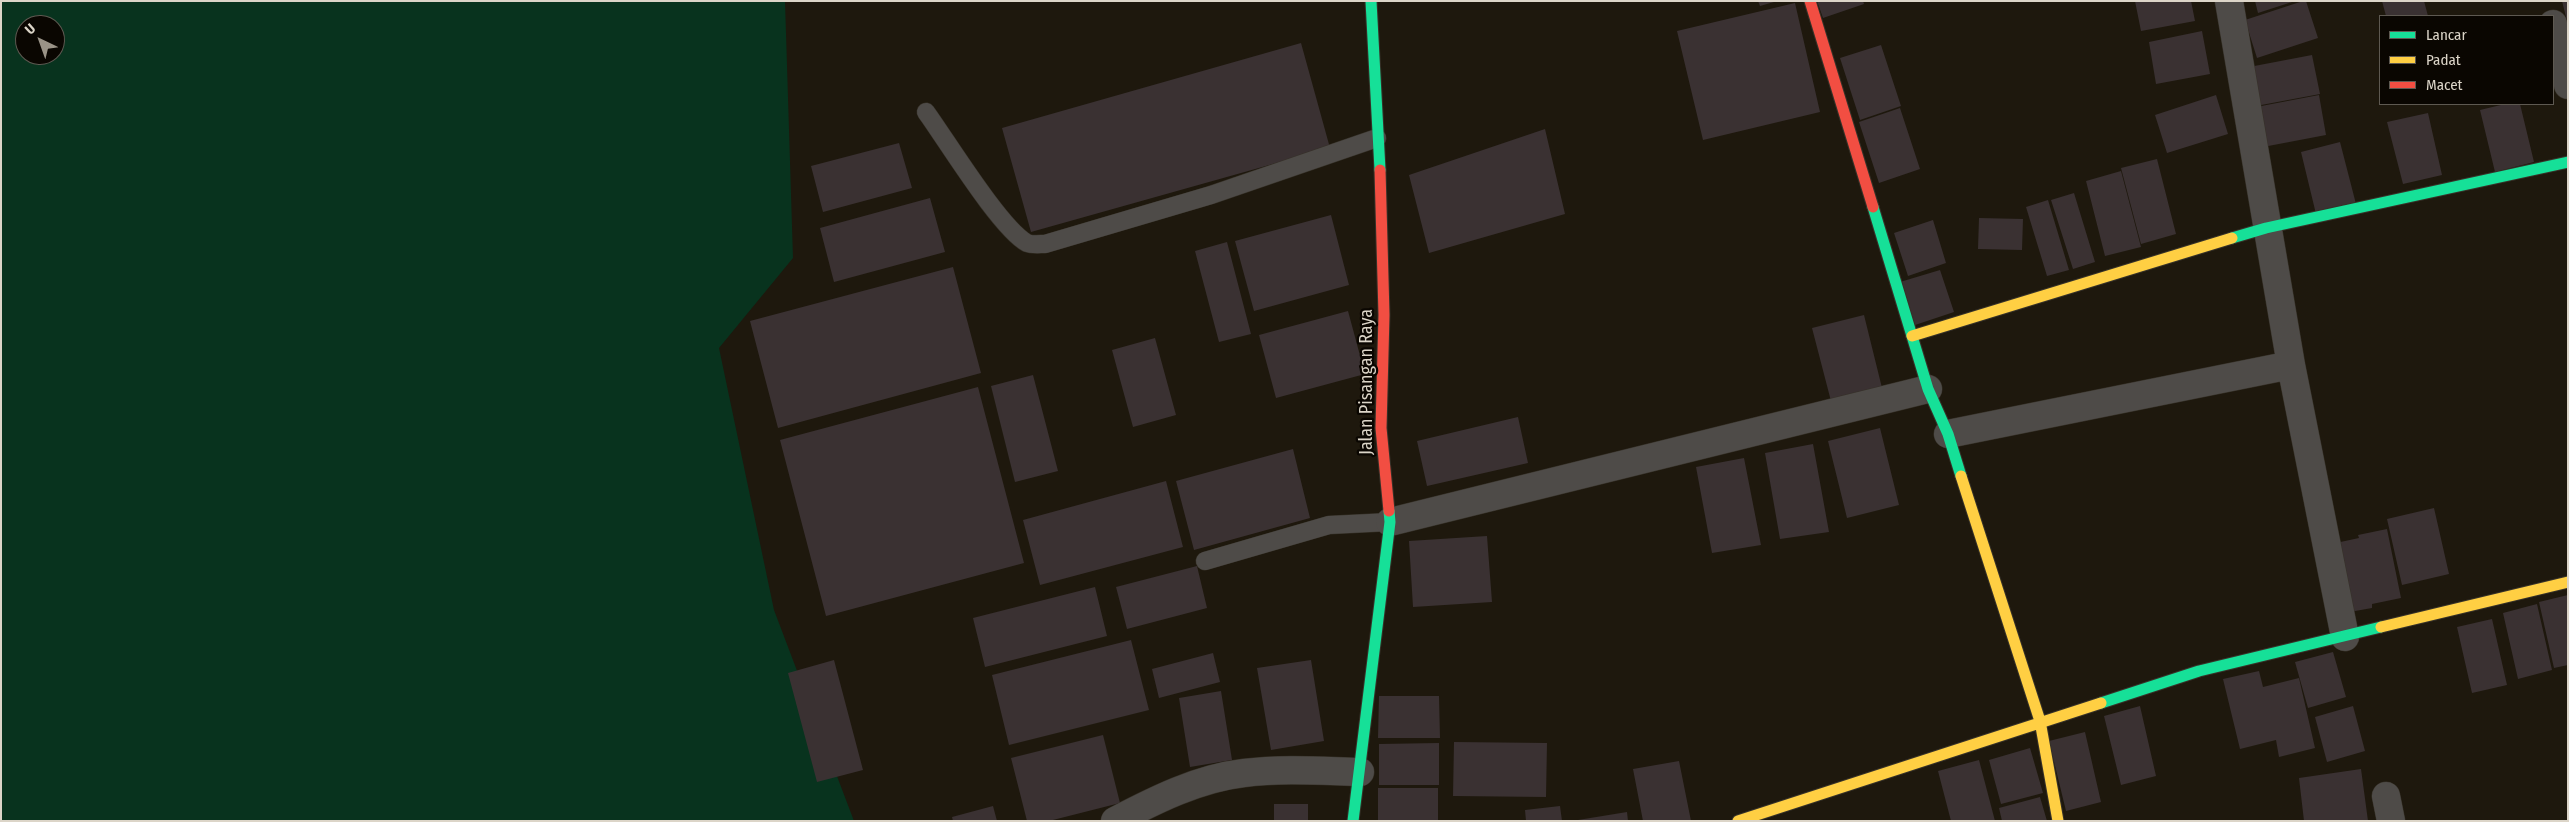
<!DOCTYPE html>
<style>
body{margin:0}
#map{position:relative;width:2569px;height:822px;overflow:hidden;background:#1e180d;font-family:"Fira Sans Condensed",sans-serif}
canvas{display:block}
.frame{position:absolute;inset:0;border:2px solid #dcd5c8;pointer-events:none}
.legend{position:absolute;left:2379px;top:15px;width:175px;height:90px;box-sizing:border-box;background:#0a0601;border:1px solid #5e5951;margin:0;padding:6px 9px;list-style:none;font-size:15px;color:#dcd5c8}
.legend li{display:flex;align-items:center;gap:10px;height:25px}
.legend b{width:25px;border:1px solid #5e5951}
.north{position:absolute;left:15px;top:15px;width:50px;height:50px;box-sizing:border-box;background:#0a0601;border:1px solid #5e5951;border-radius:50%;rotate:318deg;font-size:14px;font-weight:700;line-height:20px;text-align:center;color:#dcd5c8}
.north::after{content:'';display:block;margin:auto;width:18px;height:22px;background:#9a9387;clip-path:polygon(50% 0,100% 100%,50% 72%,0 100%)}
</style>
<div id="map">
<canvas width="2569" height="822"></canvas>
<div class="frame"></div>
<ul class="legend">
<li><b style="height:6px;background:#16e098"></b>Lancar</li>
<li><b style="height:6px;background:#ffcf43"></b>Padat</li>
<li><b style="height:6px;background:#f24e42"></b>Macet</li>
</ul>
<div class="north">U</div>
</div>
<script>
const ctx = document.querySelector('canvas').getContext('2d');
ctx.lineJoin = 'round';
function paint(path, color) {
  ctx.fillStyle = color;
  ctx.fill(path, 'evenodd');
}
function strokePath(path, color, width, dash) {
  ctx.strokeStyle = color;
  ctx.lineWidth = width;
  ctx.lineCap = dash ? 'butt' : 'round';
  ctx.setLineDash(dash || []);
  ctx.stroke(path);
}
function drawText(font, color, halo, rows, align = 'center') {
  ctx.font = font + ' "Fira Sans Condensed",sans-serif';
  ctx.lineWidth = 4.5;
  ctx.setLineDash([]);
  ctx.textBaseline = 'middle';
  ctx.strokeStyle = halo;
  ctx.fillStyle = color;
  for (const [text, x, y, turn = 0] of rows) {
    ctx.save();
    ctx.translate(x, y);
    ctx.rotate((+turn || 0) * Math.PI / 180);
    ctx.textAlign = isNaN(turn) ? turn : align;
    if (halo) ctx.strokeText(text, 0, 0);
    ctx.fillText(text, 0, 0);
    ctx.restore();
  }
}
paint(new Path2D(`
 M1,1H785L793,258L719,348L774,610L854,821H1ZM25,25H55V55H25Z`), '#08331e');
paint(new Path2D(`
 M1758,1H1774V2L1760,6Z
 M1817,1H1863L1864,4L1823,18Z
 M2135,1H2191L2195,21L2141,31Z
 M2255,1H2292V2L2258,13Z
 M2303,1H2306L2318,38L2257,58L2245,20Z
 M2382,1H2424L2428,16H2386Z
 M2562,1H2568V21H2567Z
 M1795,3L1820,112L1703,140L1677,31Z
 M2202,31L2210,74L2156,84L2149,42Z
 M1301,43L1330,148L1031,232L1002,128Z
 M1881,45L1901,106L1860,120L1840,58Z
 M2312,55L2320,94L2256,106L2249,67Z
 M2216,95L2228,134L2167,153L2155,115Z
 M2319,95L2326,135L2263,147L2256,107Z
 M2505,104H2520L2534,162L2495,172L2480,110Z
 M1900,108L1920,169L1879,183L1859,122Z
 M2428,113L2442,175L2403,184L2387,122Z
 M1545,129L1565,214L1429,253L1409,175Z
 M2340,142L2356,204L2316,214L2301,152Z
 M899,143L912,188L823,212L811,166Z
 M2157,159L2176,234L2141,244L2121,168Z
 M2121,171L2141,247L2105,256L2086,181Z
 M2074,193L2095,262L2073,269L2051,200Z
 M930,198L945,252L834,282L820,228Z
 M2048,200L2069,270L2047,276L2026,207Z
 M1331,215L1349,285L1254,311L1235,241Z
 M1979,218L2023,219L2022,250L1978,249Z
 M1933,220L1946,263L1908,276L1894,233Z
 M1227,242L1251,334L1219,342L1195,251Z
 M953,267L981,373L778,428L750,321Z
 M1940,270L1954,312L1915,325L1900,282Z
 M1348,311L1365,374L1276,398L1259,335Z
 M1864,315L1883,392L1832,405L1812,328Z
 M1155,338L1176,415L1133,427L1112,350Z
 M1033,375L1058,471L1015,482L991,386Z
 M978,387L1024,563L826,616L780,440Z
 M1518,417L1528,463L1427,486L1417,441Z
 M1880,428L1899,505L1847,518L1828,441Z
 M1813,444L1829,532L1780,539L1765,453Z
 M1293,449L1310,518L1194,550L1176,481Z
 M1744,458L1761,545L1712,553L1696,467Z
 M1166,481L1183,547L1040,585L1023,520Z
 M2434,508L2449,574L2402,585L2387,519Z
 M2387,529L2401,598L2372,604V608L2344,613L2331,544L2359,538L2358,535Z
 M1487,536L1492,602L1413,607L1409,541Z
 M1197,566L1207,608L1127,629L1116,587Z
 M1095,587L1107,636L985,667L973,618Z
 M2568,595V665L2554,668L2539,602Z
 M2537,604L2552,670L2518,679L2503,613Z
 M2492,619L2507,685L2472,693L2457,627Z
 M1131,640L1149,710L1009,745L992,675Z
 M2333,652L2346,697L2308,708L2295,662Z
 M1213,653L1220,682L1159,698L1152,669Z
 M834,660L863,770L817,782L788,673Z
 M1311,660L1324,741L1271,750L1257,668Z
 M2259,671L2263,687L2299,678L2315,748L2279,757L2276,740L2240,749L2223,679Z
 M1221,691L1232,760L1190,767L1179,698Z
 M1379,696H1439L1440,738H1378Z
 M2140,706L2156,776L2121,785L2104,716Z
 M2353,706L2365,751L2327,762L2315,717Z
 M2085,732L2101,802L2066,811L2049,741Z
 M1103,735L1120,803L1049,821H1027L1011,758Z
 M1454,742L1547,743L1546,797L1453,796Z
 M1439,743V785H1379V744Z
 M2030,748L2043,793L2001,804L1989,760Z
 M1979,760L1995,821H1951L1938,771Z
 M1679,761L1691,821H1643L1633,769Z
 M2361,769L2368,821H2304L2299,778Z
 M1378,788H1438V821H1378Z
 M2040,797L2047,821H2002L1999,808Z
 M1274,804H1308V821H1274Z
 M993,806L997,821H953L952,817Z
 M1560,806L1562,821H1526L1525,810Z
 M1627,812L1628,821H1578V820Z`), '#3a3132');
const lane = new Path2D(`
 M926,112C947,141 1000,228 1027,243C1032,245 1040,244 1045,244L1211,195L1377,138
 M1205,561L1329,525L1390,522`);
const street = new Path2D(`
 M2229,1L2291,365L2345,637
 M2553,24L2568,85
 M1948,434L2291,365
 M1390,522L1928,389
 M2386,796L2391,821
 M1115,821C1155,800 1199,778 1244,773C1283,768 1322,771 1360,772`);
const fast = new Path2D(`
 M1371,1L1380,170
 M1873,207L1928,389L1948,434L1961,476
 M2232,238L2266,228L2568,162
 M2101,703L2199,671L2381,627
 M1353,821L1390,522L1389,511`);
const slow = new Path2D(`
 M1912,336L2232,238
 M1961,476L2040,721L2058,821
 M2381,627L2568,582
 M1738,821L2101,703`);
const jam = new Path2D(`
 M1810,1L1873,207
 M1380,170L1384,315L1381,428L1389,511`);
strokePath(lane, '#373229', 19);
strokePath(street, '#373229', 29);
strokePath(fast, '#373229', 13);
strokePath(slow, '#373229', 13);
strokePath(jam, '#373229', 13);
strokePath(lane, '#4e4b48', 18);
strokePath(street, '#4e4b48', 28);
strokePath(fast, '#16e098', 11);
strokePath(slow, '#ffcf43', 11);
strokePath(jam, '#f24e42', 11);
drawText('18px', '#dcd5c8', '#0a0601', [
 ["Jalan Pisangan Raya",1367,382,-90]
]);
</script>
